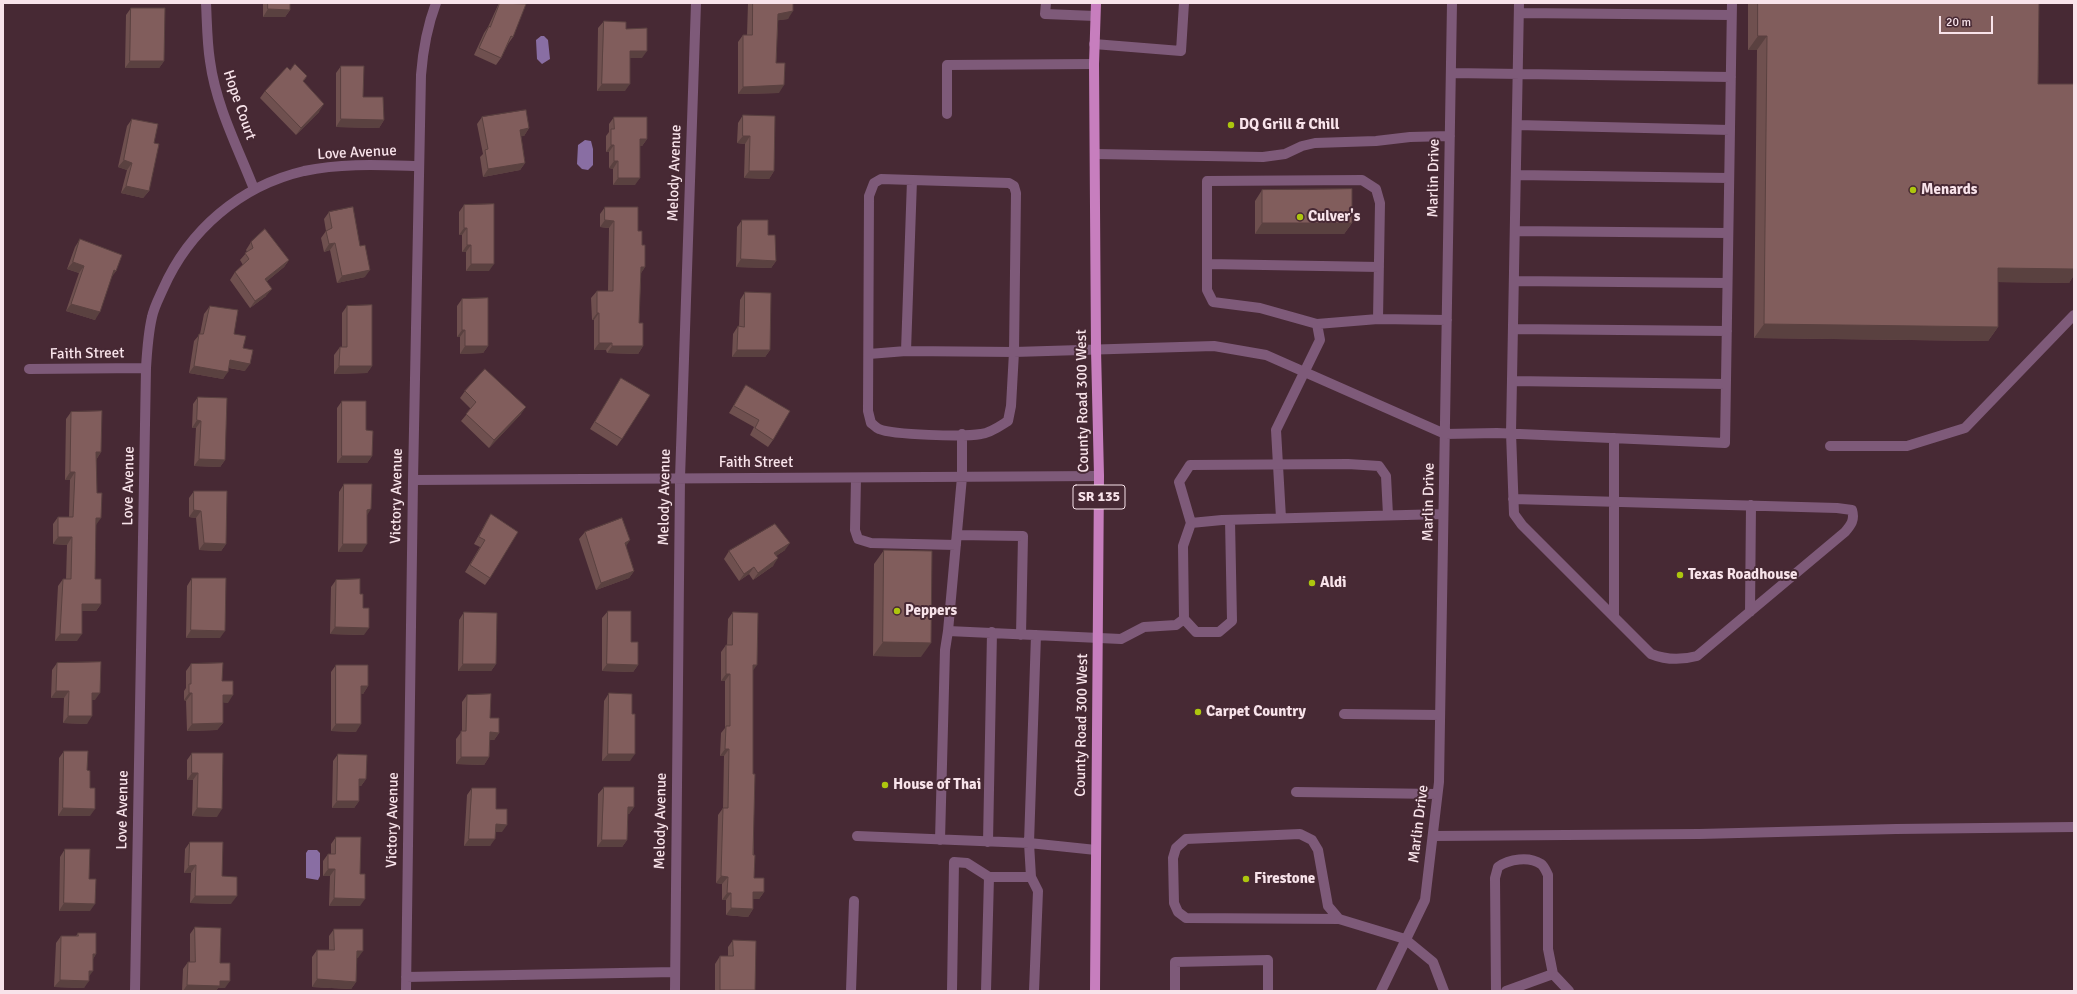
<!DOCTYPE html>
<style>
body{margin:0}
#map{position:relative;width:2077px;height:994px;overflow:hidden;background:#472934;font-family:Signika,sans-serif}
canvas{display:block}
.frame{position:absolute;inset:0;border:4px solid #f8e3ea;pointer-events:none}
.scale{position:absolute;left:1939px;top:16px;width:54px;height:18px;box-sizing:border-box;border:2px solid #f8e3ea;border-top:0;padding-left:5px;font-size:12px;line-height:14px;white-space:nowrap;color:#f8e3ea;-webkit-text-stroke:3px #472934;paint-order:stroke}
</style>
<div id="map">
<canvas width="2077" height="994"></canvas>
<div class="frame"></div>
<div class="scale">20 m</div>
</div>
<script>
const ctx = document.querySelector('canvas').getContext('2d');
ctx.lineJoin = 'round';
function paint(path, color) {
  ctx.fillStyle = color;
  ctx.fill(path, 'evenodd');
}
function strokePath(path, color, width, dash) {
  ctx.strokeStyle = color;
  ctx.lineWidth = width;
  ctx.lineCap = dash ? 'butt' : 'round';
  ctx.setLineDash(dash || []);
  ctx.stroke(path);
}
function drawText(font, color, halo, rows, align = 'center') {
  ctx.font = font + ' Signika,sans-serif';
  ctx.lineWidth = 4;
  ctx.setLineDash([]);
  ctx.textBaseline = 'middle';
  ctx.strokeStyle = halo;
  ctx.fillStyle = color;
  for (const [text, x, y, turn = 0] of rows) {
    ctx.save();
    ctx.translate(x, y);
    ctx.rotate((+turn || 0) * Math.PI / 180);
    ctx.textAlign = isNaN(turn) ? turn : align;
    if (halo) ctx.strokeText(text, 0, 0);
    ctx.fillText(text, 0, 0);
    ctx.restore();
  }
}
paint(new Path2D(`
 M541,36H544L548,40L550,59L542,64L537,59L536,40Z
 M585,140L591,141L593,149V165L588,170L582,169L577,164L578,145Z
 M308,850H317L320,853V876L318,880L306,878V853Z`), '#896ea3');
strokePath(new Path2D(`
 M206,3C207,22 207,42 210,61C216,106 238,148 254,189
 M1046,3L1045,14L1095,16
 M1519,13L1731,15
 M1094,44L1181,51L1184,3
 M1451,73L1731,77
 M947,114V65L1094,64
 M1517,125L1730,130
 M1095,154L1263,157L1285,154L1302,146L1315,143L1376,141L1410,137L1450,136
 M1516,175L1729,178
 M881,179L1009,183L1014,186L1016,193L1014,352L1011,406L1008,421C1000,426 991,433 981,434C964,437 893,435 879,429C876,428 874,425 871,423L868,411L869,196L874,183Z
 M1515,231L1728,233
 M1207,264L1379,267
 M1514,281L1727,283
 M1317,324L1378,319L1447,320
 M1513,329L1727,331
 M906,351L912,180
 M869,354L906,351L1014,352L1214,346L1266,355L1445,434L1497,433L1725,443L1732,3
 M29,369L146,368
 M1512,381L1726,384
 M962,434V477L948,631L1121,639L1144,627L1176,625L1184,619L1183,546L1191,523L1222,520L1443,514
 M1614,438V617
 M1830,446H1907L1965,428L2074,315
 M856,478L855,530L858,539L871,543L956,545
 M413,480L1099,476
 M1513,499L1837,508L1852,510C1855,520 1851,525 1845,532L1697,656C1682,660 1666,660 1651,654L1522,525L1514,514L1511,433L1519,3
 M1281,518L1276,430L1320,340L1317,324L1260,308L1213,302L1207,290V181L1362,180L1376,189L1380,203L1378,319
 M1191,523L1179,482L1190,465L1348,464L1379,466L1386,476L1388,515
 M957,535L1023,536L1021,635
 M1750,612L1751,505
 M1184,619L1196,632H1219L1232,621L1230,520
 M1344,714L1440,715
 M1296,792L1437,794
 M857,836L1029,843L1036,635
 M1433,836L1699,834L1896,829L2074,827
 M940,840L945,650L948,631
 M988,842L992,632
 M1339,919L1186,918L1178,912L1174,903L1173,858L1176,848L1186,839L1300,834L1312,840L1318,850L1328,906L1339,919L1405,939L1433,962L1444,991
 M1553,974L1569,991
 M406,977L675,972
 M135,991L146,368C147,351 148,334 152,317C154,307 159,298 163,289C189,230 240,186 304,171C342,163 380,165 418,166
 M406,991L413,480L421,75C423,49 427,27 436,3
 M675,991L680,478L696,3
 M851,991L854,901
 M952,991L954,862L967,863L989,877H1031
 M986,991L989,877
 M1034,991L1038,891L1031,877L1029,843L1096,850
 M1175,991V962L1268,960V991
 M1381,991L1425,900L1439,782L1452,3
 M1496,991L1495,878L1498,867C1509,859 1529,856 1541,864C1544,866 1546,871 1548,875V949L1553,974L1506,991`), '#7e5a79', 10);
strokePath(new Path2D(`
 M1095,991L1099,476L1096,350L1094,64L1096,3`), '#c77ebe', 10);
paint(new Path2D(`
 M263,3H290V10L285,17H263Z
 M499,3H525L513,37L508,44L501,58L496,65L474,55L484,33L488,27Z
 M748,3H793L788,19L778,20L776,63L779,93L738,94V42L743,35H747Z
 M1748,3H2039L2038,84H2074V275L2069,283L1998,282V327L1988,341L1754,338L1757,50H1748Z
 M131,8L164,61L159,68H125L126,15Z
 M604,21L626,29L642,58H630L625,91H597L598,28Z
 M341,66L363,97L384,120L379,128L336,127V73Z
 M290,70L307,76L303,82L319,112L296,135L260,98L265,91Z
 M743,115L774,171L769,179L744,178L745,144L737,143L738,123Z
 M482,117L529,128L524,136H521L525,163L520,170L483,177L480,157L483,154L477,124Z
 M614,117L647,139L642,146H640L635,185H613V169L609,168V152H606V136L609,132V124Z
 M132,119L154,143L149,191L143,198L121,193L127,170L118,167L127,126Z
 M1262,190L1352,223L1344,234H1255V201Z
 M464,205L489,271H466V252H462V235H459V212Z
 M605,207L638,231L642,245L645,267L641,273L639,323L643,346L638,354L607,353L606,350H594V320H592L591,298L597,291H608L609,228L600,227V214Z
 M329,212L365,277L337,283L330,250L324,252L321,238L326,231L324,219Z
 M742,220L768,235L776,261L771,268L736,267L737,227Z
 M80,239L116,271L111,277L95,320L66,311L79,273L67,269L75,247Z
 M251,242L289,260L284,267L267,281L266,296L250,308L230,280L235,272L243,265L240,260L247,252L246,250Z
 M745,292L770,350L765,357H732L733,334L738,326H739L740,300Z
 M462,299L488,346L483,353L460,354V337H457V306Z
 M210,306L234,334L243,348L245,371L229,368L223,379L189,373L194,341L200,334L204,314Z
 M347,306L372,366L367,373L334,374V355L340,347H342V313Z
 M621,378L622,439L617,446L590,429L616,386Z
 M746,385L773,440L768,447L750,435L754,427L729,413L741,393Z
 M465,391L521,414L489,448L461,421L471,409L460,398Z
 M198,397L225,460L220,467L194,466L196,428H192L193,404Z
 M342,401L366,430L372,456L367,463H337V408Z
 M71,412L101,452L96,460L95,579L101,604L96,611H82L77,641H55L58,586L63,579H66L67,545L53,544V524L58,517H69L70,480H65L66,419Z
 M344,484L367,515L362,552H338L339,492Z
 M194,491L226,544L221,551L199,550L196,518L189,517V498Z
 M491,514L490,578L485,585L465,572L480,547L474,544L486,522Z
 M585,532L626,546L634,571L629,578L596,590L579,539Z
 M785,550L776,556L773,566L753,580L749,574L739,581L724,559L729,551Z
 M884,550L921,657L873,656L874,564Z
 M192,578L220,638H186L187,586Z
 M336,580L360,594L363,608L364,635L330,634L331,587Z
 M608,611L631,642L638,665L633,672L602,671V618Z
 M464,612L496,664L491,671H458L459,620Z
 M733,612L753,670V774L754,878L764,892L759,899H753V909L748,917L726,915V900H722V884L716,883L718,815L723,808L724,756H720L721,733L725,728V681H721V652L726,645H727L728,619Z
 M57,663L95,700H92L87,724L63,723L64,698H51L52,670Z
 M191,664L222,681L228,703L223,702V723L217,730L187,731L186,701L184,700V691L186,688V671Z
 M336,665L368,686L363,694L361,693L356,732L331,731V672Z
 M609,693L630,761H602L604,701Z
 M467,695L490,718L499,733L494,740H490L489,757L484,765L456,764V739L462,731V702Z
 M64,751L87,770L90,788V816H58L59,758Z
 M192,753L217,817L192,816L193,780H187V760Z
 M338,754L366,779L361,786H359V801L354,808H332L333,761Z
 M604,787L634,807L629,814H628L627,840L622,847H597L598,794Z
 M472,788L496,809L502,832H496L490,846H464L467,795Z
 M336,837L360,874V906H329L330,876H323V861L328,854H331V844Z
 M190,842L231,904L190,903L191,873H184L185,849Z
 M65,849L89,879L90,911H59L60,857Z
 M195,927L220,963L225,988H218L216,991H182L183,969L188,962H190V934Z
 M334,929L358,958H357L356,982L351,989L312,987V957L317,950H329V936Z
 M78,933L96,954L93,959L89,976L84,988L54,987L56,943L61,936H76Z
 M733,940L754,991H715V964L720,956H728V947Z`), '#6f504f');
paint(new Path2D(`
 M268,9L290,10L285,17H263Z
 M793,11L788,19L773,21L778,14Z
 M1758,36H1767L1757,50H1748Z
 M630,51H647L642,58H625Z
 M130,61H164L159,68H125Z
 M602,84H630L625,91H597Z
 M784,85L779,93L738,94L743,87Z
 M324,104L319,112L296,135L301,128Z
 M341,119L384,120L379,128L336,127Z
 M529,128L524,136L515,137L520,130Z
 M743,136H750L745,144L737,143Z
 M640,139H647L642,146H635Z
 M611,145H614L609,152H606Z
 M124,160L132,163L127,170L118,167Z
 M614,161H618L613,169L609,168Z
 M525,163L520,170L483,177L488,169Z
 M749,171H774L769,179L744,178Z
 M618,178H640L635,185H613Z
 M126,186L149,191L143,198L121,193Z
 M605,220L614,221L609,228L600,227Z
 M1262,223H1352L1344,234H1255Z
 M464,228H467L462,235H459Z
 M335,243L330,250L324,252L329,244Z
 M467,245H471L466,252H462Z
 M741,259L776,261L771,268L736,267Z
 M289,260L284,267L260,287L265,279Z
 M73,262L84,266L79,273L67,269Z
 M471,264H494L489,271H466Z
 M641,267H645L640,274Z
 M1998,268L2074,269V275L2069,283L1989,282Z
 M114,270L116,271L111,278Z
 M370,270L365,277L337,283L342,276Z
 M272,289L266,296L250,308L255,301Z
 M71,304L100,312L95,320L66,311Z
 M597,313H599L594,320H592Z
 M1764,324L1998,327L1988,341L1754,338Z
 M462,330H465L460,337H457Z
 M599,343H612L606,350H594Z
 M465,346H488L483,353L460,354Z
 M612,346H643L638,354L607,353Z
 M737,350H770L765,357H732Z
 M230,360L250,364L245,371L225,367Z
 M194,366L228,372L223,379L189,373Z
 M339,366H372L367,373L334,374Z
 M526,407L521,414L489,448L494,440Z
 M197,420L201,421L196,428H192Z
 M96,452H101L96,460Z
 M342,456H372L367,463H337Z
 M199,459L225,460L220,467L194,466Z
 M70,472H75L70,480H65Z
 M371,509L366,517L367,510Z
 M194,510L201,511L196,518L189,517Z
 M96,518H101L96,525Z
 M58,537H72L67,545L53,544Z
 M630,540L625,548V543Z
 M204,543L226,544L221,551L199,550Z
 M790,543L785,550L769,561L774,553Z
 M343,544H367L362,552H338Z
 M778,558L773,566L753,580L758,573Z
 M754,567L749,574L739,581L744,574Z
 M634,571L629,578L596,590L601,583Z
 M82,604H101L96,611H77Z
 M335,627L369,628L364,635L330,634Z
 M191,630L225,631L220,638H186Z
 M60,634H82L77,641H55Z
 M883,642L931,643L921,657L873,656Z
 M463,664H496L491,671H458Z
 M607,664L638,665L633,672L602,671Z
 M753,665H757L752,672Z
 M726,674H730L725,681H721Z
 M361,686H368L363,694L356,693Z
 M56,691H69L64,698H51Z
 M92,693H100L95,700H87Z
 M189,693H192L186,701L184,700Z
 M223,695H233L228,703L218,702Z
 M68,716H92L87,724L63,723Z
 M223,723L217,730L187,731L192,724Z
 M336,724H361L356,732L331,731Z
 M490,732L499,733L494,740H485Z
 M725,749H729L724,756H720Z
 M608,754H635L630,761H602Z
 M461,757H489L484,765L456,764Z
 M192,773H198L193,780H187Z
 M359,779H366L361,786H354Z
 M337,801H359L354,808H332Z
 M628,807H634L629,814H622Z
 M63,808L95,809L90,816H58Z
 M197,808L222,809L217,817L192,816Z
 M496,824L507,825L502,832H491Z
 M469,839H495L490,846H464Z
 M602,840H627L622,847H597Z
 M196,865L191,873H184L189,866Z
 M328,869H335L330,876H323Z
 M721,876L728,877L722,884L716,883Z
 M753,892H764L759,899H748Z
 M727,893H731L726,900H722Z
 M195,896H237L231,904L190,903Z
 M334,898L365,899L360,906H329Z
 M64,903L95,904L90,911H59Z
 M731,908L753,909L748,917L726,915Z
 M357,951H363L358,958H352Z
 M93,954H96L91,962Z
 M89,971H93L88,978Z
 M317,979L356,982L351,989L312,987Z
 M60,980L89,981L84,988L54,987Z
 M220,981H230L225,988H218L216,991H183L187,985Z
 M720,990H755L754,991H719Z`), '#5a4140');
const building = new Path2D(`
 M268,3H290V10L268,9Z
 M500,3L526,4L513,37L511,36L501,58L479,48L489,26L490,27Z
 M753,3H793V11L778,14L776,63H785L784,85L743,87V35H752Z
 M1758,3H2039L2038,84H2074V269L1998,268V327L1764,324L1767,36H1758Z
 M131,8H165L164,61H130Z
 M604,21L626,22V29L647,28V51H630V84H602Z
 M295,64L307,76L303,81L324,104L301,128L265,91L287,67L290,70Z
 M341,66H364L363,97H383L384,120L341,119Z
 M526,110L529,128L520,130L525,163L488,169L485,150L488,149L482,117Z
 M743,115L775,116L774,171H749L750,136H743Z
 M614,117H647V139H640V178H618V161H614V145H611V129H614Z
 M132,119L158,124L154,143L159,144L149,191L126,186L132,163L124,160Z
 M1352,189V223H1262V190Z
 M494,204V264H471V245H467V228H464V205Z
 M353,207L360,246L365,245L370,270L342,276L335,243L329,244L326,231L332,228L329,212Z
 M605,207H638V231H642V245H645V267H641L639,323H643V346H612V343H599V313H597V291H613L614,221L605,220Z
 M742,220H768V235H775L776,261L741,259Z
 M265,229L289,260L265,279L272,289L255,301L235,272L249,259L245,253L253,248L251,242Z
 M80,239L122,255L116,271L114,270L100,312L71,304L84,266L73,262Z
 M745,292L771,293L770,350H737L738,326L744,327Z
 M488,298V346H465V330H462V299Z
 M372,305V366H339L340,347H347V306Z
 M210,306L238,310L234,334L246,336L243,348L253,350L250,364L230,360L228,372L194,366L199,334H203Z
 M485,369L526,407L494,440L466,414L476,402L465,391Z
 M621,378L650,395L622,439L595,422Z
 M746,385L790,411L773,440L755,428L759,420L734,406Z
 M198,397L227,398L225,460L199,459L201,421L197,420Z
 M342,401H366V430L373,431L372,456H342Z
 M102,411L101,452H96L97,493H102L101,518H96L95,579H101V604H82V634H60L63,579H71L72,537H58V517H73L75,472H70L71,412Z
 M344,484H372L371,509L367,510V544H343Z
 M194,491H227L226,544L204,543L201,511L194,510Z
 M491,514L518,532L490,578L470,565L485,540L479,537Z
 M622,518L630,540L625,543L634,571L601,583L585,532Z
 M775,524L790,543L774,553L778,558L758,573L754,567L744,574L729,551Z
 M884,550L932,551L931,643L883,642Z
 M192,578H226L225,631L191,630Z
 M360,579V594H363V608H369V628L335,627L336,580Z
 M608,611H631V642H638V665L607,664Z
 M464,612L497,613L496,664H463Z
 M733,612L758,613L757,665H753V774H755L753,855H755L754,878H764V892H753V909L731,908V893H727L728,877L721,876L723,808H728L729,749H725L726,726H730V674H726V645H732Z
 M101,662L100,693H92V716H68L69,691H56L57,663Z
 M223,663L222,681H233V695H223V723L192,724V693H189V684H191V664Z
 M336,665H368V686H361V724H336Z
 M609,693L632,694V714H635V754H608Z
 M491,694L490,718H499V733L490,732L489,757H461V731H466L467,695Z
 M64,751H88L87,770L90,771V788H95V809L63,808Z
 M192,753H223L222,809L197,808L198,773H192Z
 M338,754L367,755L366,779H359V801H337Z
 M604,787H634V807H628L627,840H602Z
 M472,788H496V809H507V825L496,824L495,839H469Z
 M336,837H361L360,874H365V899L334,898L335,869H328V854H335Z
 M190,842H223L222,876L237,877V896H195L196,865L189,866Z
 M65,849H90L89,879H96L95,904L64,903Z
 M195,927L221,928L220,963H230V981H220V986L187,985L188,962H195Z
 M334,929H363V951H357L356,982L317,979V950H334Z
 M78,933H96V954H93V971H89V981L60,980L61,936H78Z
 M733,940L756,941L755,990H720V956H733Z`);
paint(building, '#815d5c');
strokePath(building, '#5a4140', 1);
for (const [x, y, r, color] of [
 [1231,125,4,"#adc60e"],
 [1913,190,4,"#adc60e"],
 [1300,217,4,"#adc60e"],
 [1680,575,4,"#adc60e"],
 [1312,583,4,"#adc60e"],
 [897,611,4,"#adc60e"],
 [1198,712,4,"#adc60e"],
 [885,785,4,"#adc60e"],
 [1246,879,4,"#adc60e"]
]) {
  const dot = new Path2D();
  dot.arc(x, y, r, 0, 2 * Math.PI);
  ctx.fillStyle = color;
  ctx.fill(dot);
  strokePath(dot, '#472934', 1.5);
}
for (const [x, y, w] of [
 [1099,497,52]
]) {
  const box = new Path2D();
  box.roundRect(x - w / 2, y - 12, w, 24, 3);
  ctx.fillStyle = '#472934';
  ctx.fill(box);
  strokePath(box, '#f8e3ea', 1);
}
drawText('bold 14px', '#f8e3ea', null, [
 ["SR 135",1099,497]
]);
drawText('15px', '#f8e3ea', '#472934', [
 ["Hope Court",239,105,71],
 ["Love Avenue",357,153,-3],
 ["Melody Avenue",675,173,-88],
 ["Marlin Drive",1434,178,-89],
 ["Faith Street",87,354,-1],
 ["County Road 300 West",1083,401,-91],
 ["Faith Street",756,463],
 ["Love Avenue",129,486,-89],
 ["Victory Avenue",397,496,-89],
 ["Melody Avenue",665,497,-89],
 ["Marlin Drive",1429,502,-89],
 ["County Road 300 West",1082,725,-89],
 ["Love Avenue",123,810,-89],
 ["Victory Avenue",393,820,-89],
 ["Melody Avenue",661,821,-89],
 ["Marlin Drive",1419,824,-83]
]);
drawText('bold 15px', '#f8e3ea', '#472934', [
 ["DQ Grill & Chill",1239,125],
 ["Menards",1921,190],
 ["Culver's",1308,217],
 ["Texas Roadhouse",1688,575],
 ["Aldi",1320,583],
 ["Peppers",905,611],
 ["Carpet Country",1206,712],
 ["House of Thai",893,785],
 ["Firestone",1254,879]
], 'left');
</script>
